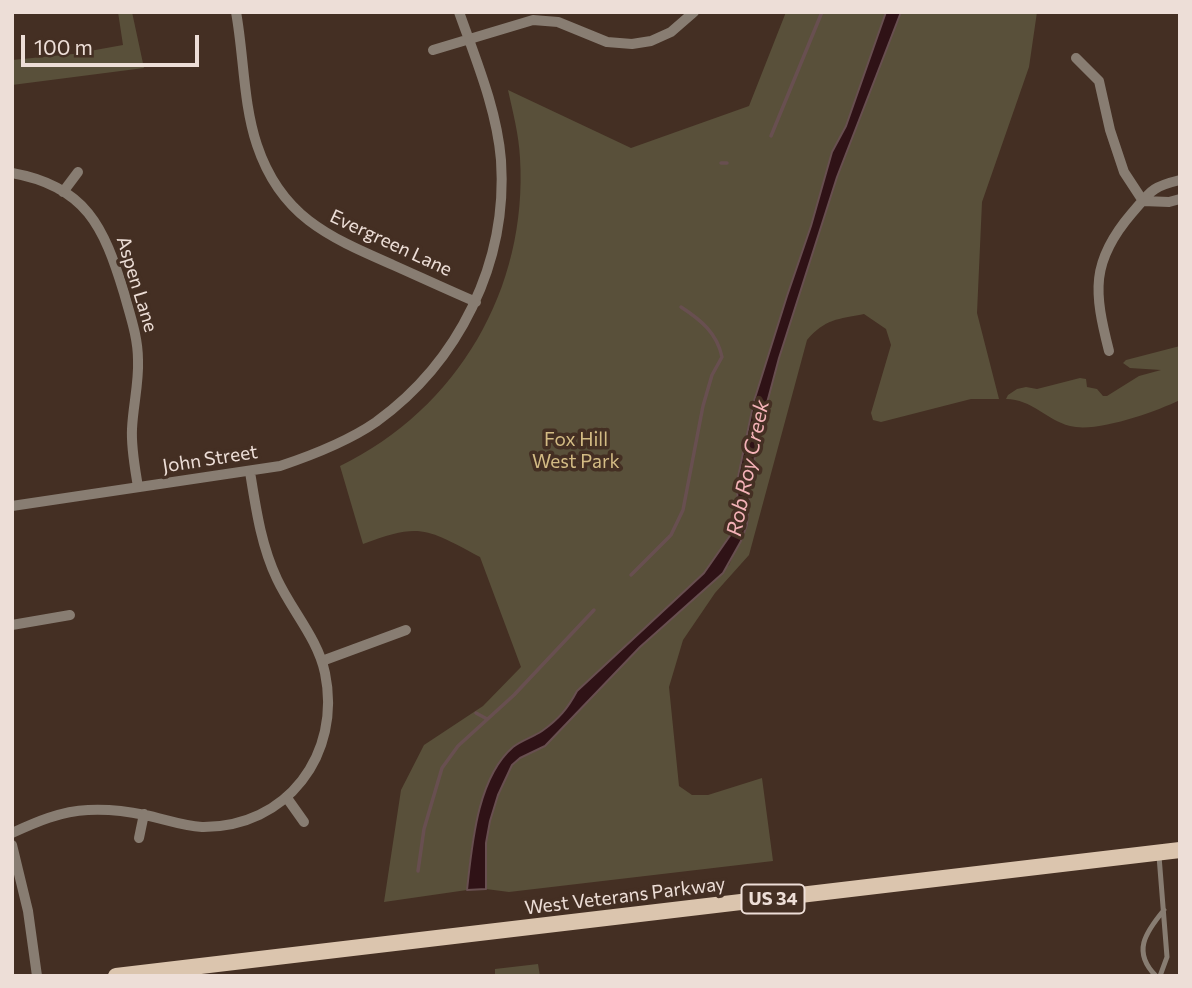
<!DOCTYPE html>
<style>
body{margin:0}
#map{position:relative;width:1192px;height:988px;overflow:hidden;background:#442f23;font-family:Commissioner,sans-serif}
canvas{display:block}
.frame{position:absolute;inset:0;border:14px solid #edded7;pointer-events:none}
.scale{position:absolute;left:21px;top:35px;width:178px;height:32px;box-sizing:border-box;border:4px solid #edded7;border-top:0;padding-left:9px;font-size:21px;line-height:24px;white-space:nowrap;color:#edded7;-webkit-text-stroke:5px #442f23;paint-order:stroke}
</style>
<div id="map">
<canvas width="1192" height="988"></canvas>
<div class="frame"></div>
<div class="scale">100 m</div>
</div>
<script>
const ctx = document.querySelector('canvas').getContext('2d');
ctx.lineJoin = 'round';
function paint(path, color) {
  ctx.fillStyle = color;
  ctx.fill(path, 'evenodd');
}
function strokePath(path, color, width, dash) {
  ctx.strokeStyle = color;
  ctx.lineWidth = width;
  ctx.lineCap = dash ? 'butt' : 'round';
  ctx.setLineDash(dash || []);
  ctx.stroke(path);
}
function drawText(font, color, halo, rows, align = 'center') {
  ctx.font = font + ' Commissioner,sans-serif';
  ctx.lineWidth = 7;
  ctx.setLineDash([]);
  ctx.textBaseline = 'middle';
  ctx.strokeStyle = halo;
  ctx.fillStyle = color;
  for (const [text, x, y, turn = 0] of rows) {
    ctx.save();
    ctx.translate(x, y);
    ctx.rotate((+turn || 0) * Math.PI / 180);
    ctx.textAlign = isNaN(turn) ? turn : align;
    if (halo) ctx.strokeText(text, 0, 0);
    ctx.fillText(text, 0, 0);
    ctx.restore();
  }
}
paint(new Path2D(`
 M118,12H132L144,68L12,85V60L73,54L123,45Z
 M786,12H886L846,126L832,152L811,226L787,296L754,401L737,482L738,514L734,530L704,573L577,691C568,708 559,719 542,731C533,736 522,740 513,747C478,777 471,846 467,890L384,902L401,790L424,745L483,706L521,667L480,557C427,529 421,522 363,544L340,466C458,409 528,288 520,158C519,135 513,113 508,90L631,148L749,106Z
 M901,12H1037L1029,67L982,202L977,313L999,399H971L881,422L873,420L871,413L891,345L886,329L864,314C838,319 825,319 807,340L749,555L715,593L683,640L669,687L679,786L692,795H708L762,778L773,861L509,892L486,889V843L490,821L498,795L512,765L520,758L545,746L640,647L729,565L747,525L751,478L760,429L779,358L837,177Z
 M1180,346V400C1155,412 1097,433 1070,426C1046,420 1032,399 1006,399L1008,395L1017,389L1026,387L1037,389L1080,378L1086,379L1087,387L1097,389L1103,396H1107L1139,376L1161,370L1130,368L1123,363L1126,360Z
 M538,964L540,976H495V969Z`), '#59503a');
const water = new Path2D(`
 M886,12H901L837,177L779,358L760,429L751,478L747,525L741,541L723,573L640,647L545,746L520,758L512,765L498,795L490,821L486,843V889L467,890C472,845 477,778 513,747C522,740 533,737 542,731C559,719 568,708 577,691L704,573L734,530L738,514L737,482L754,401L787,296L811,226L832,152L846,126Z`);
paint(water, '#2f1216');
strokePath(water, '#684f50', 2);
strokePath(new Path2D(`
 M771,136L822,12
 M721,163H727
 M631,575L671,535L683,510L703,406L712,375L722,357C717,333 701,320 681,307
 M476,713L487,719
 M418,871L424,829L442,768L458,746L514,695L594,610`), '#684f50', 3.5);
strokePath(new Path2D(`
 M1159,856L1167,957L1160,976
 M1156,976C1132,952 1145,933 1164,910`), '#887d72', 5);
strokePath(new Path2D(`
 M236,12C244,56 243,103 257,145C281,217 329,237 393,265C420,277 448,290 476,302
 M433,50L533,20L558,22L607,42L632,44L651,41L671,32L694,12
 M1076,58L1099,81L1110,130L1124,172L1143,201
 M12,173C86,186 104,227 124,293C130,315 138,337 138,360C139,383 133,406 132,429C131,448 135,468 138,487
 M63,192L78,172
 M1143,201L1169,202L1180,199
 M1109,351C1094,292 1090,262 1132,213C1151,191 1151,187 1180,180
 M12,506L280,466C313,455 347,442 376,422C459,362 508,263 501,160C497,110 476,60 459,12
 M12,625L70,615
 M322,661L406,630
 M287,798L304,822
 M12,833C36,822 61,811 88,810C107,809 126,811 145,815C164,819 183,826 202,827C287,828 342,754 325,673C318,639 292,611 277,579C261,545 256,509 250,472
 M139,838L144,814
 M12,845L28,911L37,976`), '#887d72', 10);
strokePath(new Path2D(`
 M116,976L1180,850`), '#dbc5ae', 16);
for (const [x, y, w] of [
 [773,899,63]
]) {
  const box = new Path2D();
  box.roundRect(x - w / 2, y - 14.5, w, 29, 5);
  ctx.fillStyle = '#442f23';
  ctx.fill(box);
  strokePath(box, '#edded7', 2);
}
drawText('bold 18px', '#edded7', null, [
 ["US 34",773,899]
]);
drawText('19px', '#edded7', '#442f23', [
 ["Evergreen Lane",391,243,25],
 ["Aspen Lane",137,284,73],
 ["John Street",210,459,-9],
 ["West Veterans Parkway",625,896,-7]
]);
drawText('19px', '#d3bb84', '#442f23', [
 ["Fox Hill",576,440],
 ["West Park",576,462]
]);
drawText('italic 21px', '#f4b2b7', '#442f23', [
 ["Rob Roy Creek",748,468,-78]
]);
</script>
